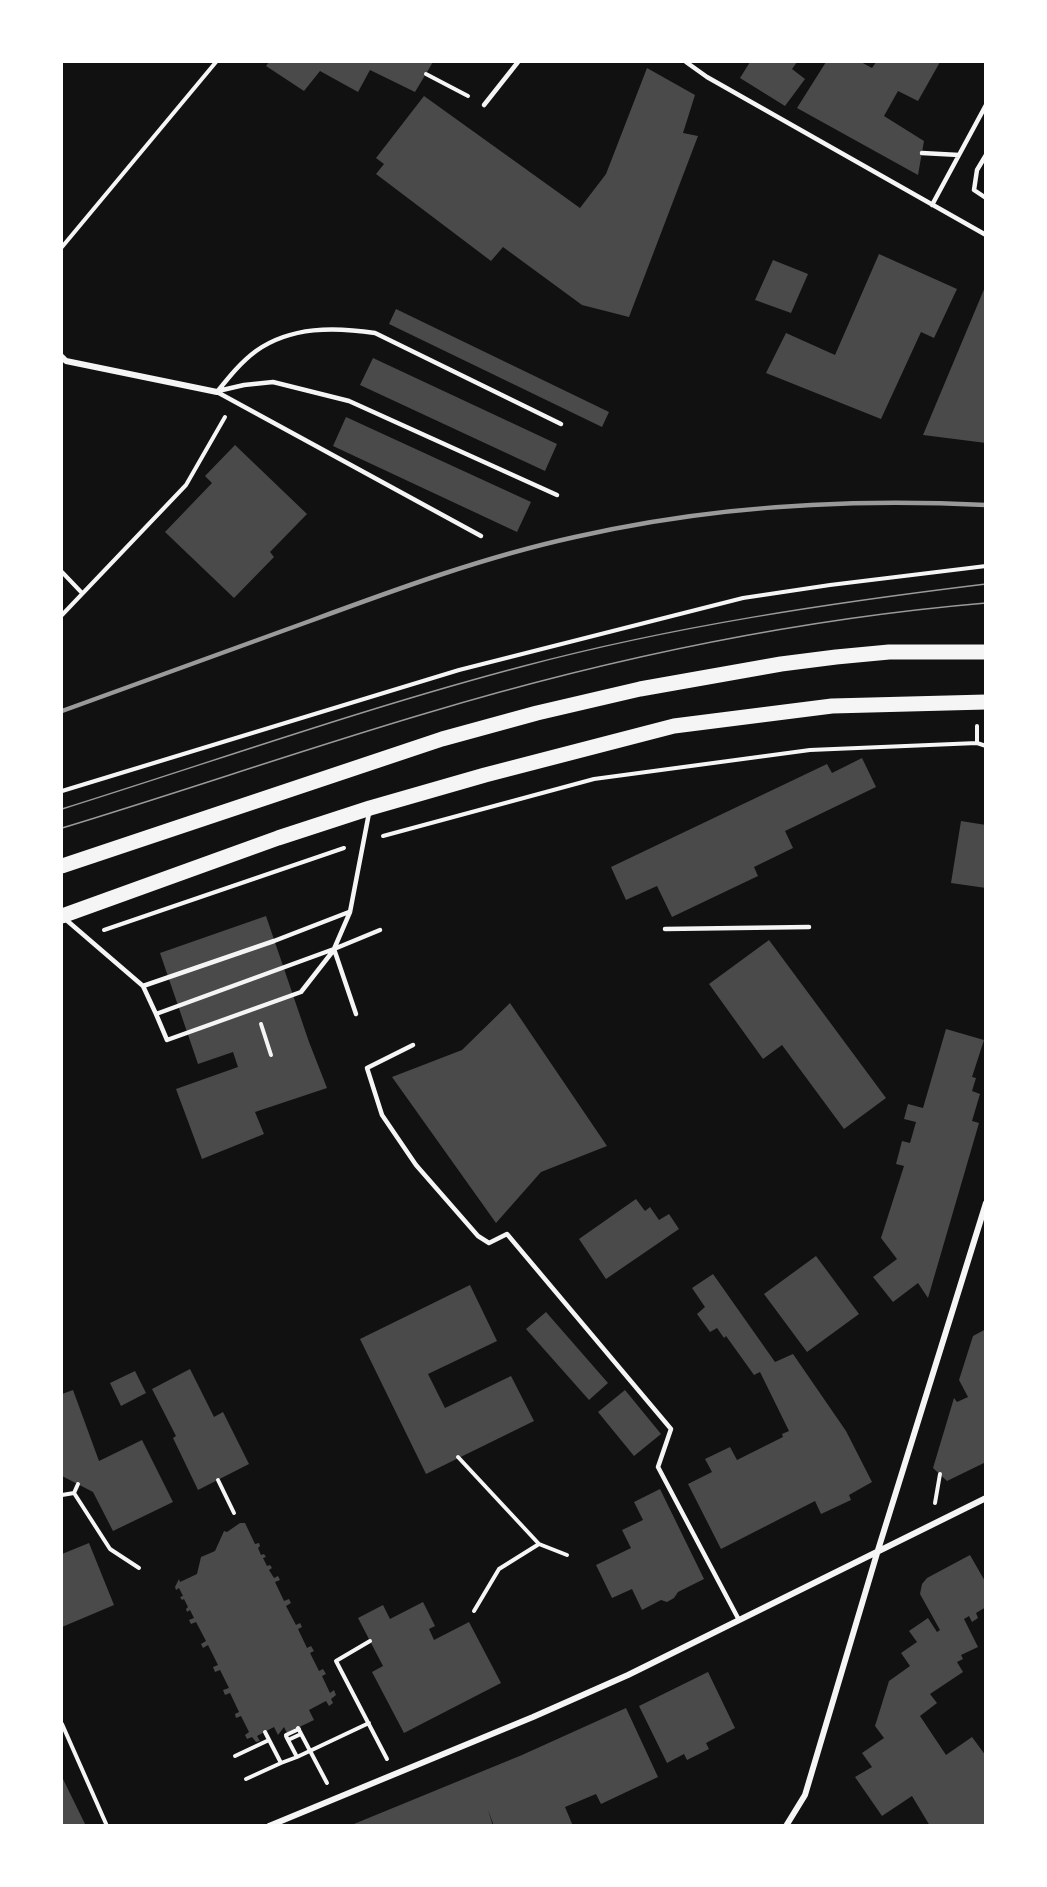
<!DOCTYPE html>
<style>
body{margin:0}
#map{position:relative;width:1047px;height:1887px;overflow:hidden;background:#111;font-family:"Space Grotesk",sans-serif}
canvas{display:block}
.frame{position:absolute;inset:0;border:63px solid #fff;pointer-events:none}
</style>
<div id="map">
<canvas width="1047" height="1887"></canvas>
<div class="frame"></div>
</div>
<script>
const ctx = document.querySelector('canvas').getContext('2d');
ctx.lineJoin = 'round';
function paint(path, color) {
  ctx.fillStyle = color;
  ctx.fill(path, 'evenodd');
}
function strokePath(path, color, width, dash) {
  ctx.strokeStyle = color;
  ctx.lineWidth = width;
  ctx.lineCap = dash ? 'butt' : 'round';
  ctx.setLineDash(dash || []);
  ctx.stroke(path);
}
paint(new Path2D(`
 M269,62H433L415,92L370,70L358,92L320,71L304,91L266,66Z
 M750,62H797L792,69L805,79L785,106L740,78Z
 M826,62H861L872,68L876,62H940L918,101L898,91L884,116L924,141L918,175L797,108Z
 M647,68L695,95L683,133L698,136L629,317L582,305L503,247L491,261L376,174L384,164L376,158L424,96L580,208L606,174Z
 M879,254L957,289L934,338L921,332L881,419L766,373L786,333L835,355Z
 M773,260L808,274L791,313L755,300Z
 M985,287L986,443L923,435Z
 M396,309L609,412L602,427L389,324Z
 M373,358L557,444L545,471L360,385Z
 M346,417L531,502L517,532L333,446Z
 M235,445L307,514L270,552L274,557L234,598L165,532L212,483L205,476Z
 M862,758L876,787L785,831L793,848L754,867L758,876L672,917L657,886L626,900L611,867L827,764L832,773Z
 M961,821L986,825V888L951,883Z
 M266,916L309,1042L327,1088L255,1112L264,1134L202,1159L176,1089L238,1067L233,1052L198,1064L160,953Z
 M769,940L886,1098L844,1129L782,1045L763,1059L709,984Z
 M510,1003L607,1146L541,1172L496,1223L392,1077L462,1050Z
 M946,1029L984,1040L972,1077L976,1078L972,1091L980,1094L972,1121L979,1123L928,1298L918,1283L893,1302L873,1277L897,1259L881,1238L904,1166L896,1164L902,1141L910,1143L916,1122L904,1119L908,1104L923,1108Z
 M636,1199L645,1211L650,1207L659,1220L669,1214L679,1229L606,1279L579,1239Z
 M816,1256L859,1314L807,1352L764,1294Z
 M713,1274L775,1362L793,1354L846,1431L872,1482L849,1495L851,1500L821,1514L815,1501L721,1549L688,1484L712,1472L705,1459L730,1447L737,1460L783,1437L782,1434L789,1431L760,1372L754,1375L726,1336L724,1338L717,1328L710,1332L697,1314L705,1307L692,1288Z
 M470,1285L497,1341L428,1374L445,1408L511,1376L534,1421L426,1474L360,1339Z
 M546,1312L608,1383L589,1400L526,1329Z
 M986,1329V1462L947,1481L933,1468L954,1398L957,1402L968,1397L959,1380L973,1336Z
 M190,1369L214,1417L223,1412L249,1464L198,1490L173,1438L176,1436L152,1389Z
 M135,1371L146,1393L121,1406L110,1383Z
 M73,1390L99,1461L142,1440L173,1502L113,1531L93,1492L62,1476V1394Z
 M625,1390L661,1434L634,1456L598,1412Z
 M660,1489L704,1579L678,1592L674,1598L667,1602L661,1600L642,1610L632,1589L612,1598L596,1565L631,1548L622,1530L643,1520L634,1502Z
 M240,1523H245L255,1544L259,1543L260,1546L258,1548L261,1555L264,1554L266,1557L263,1558L267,1566L270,1565L272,1568L269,1570L274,1578L278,1576L280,1580L275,1582L284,1601L289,1599L291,1603L286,1606L296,1625L300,1623L302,1627L298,1629L307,1648L311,1646L314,1651L310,1653L319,1671L323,1669L326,1674L322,1676L330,1693L334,1690L336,1695L331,1699L333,1703L329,1706L326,1701L309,1710L314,1720L287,1733L284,1727L278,1735L274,1727L257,1736L260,1741L256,1742L252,1737L247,1739L245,1735L249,1732L241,1716L236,1718L235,1714L239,1712L230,1693L225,1695L223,1690L229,1688L220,1670L215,1672L213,1667L218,1665L208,1645L203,1648L201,1644L206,1641L196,1622L191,1624L189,1620L194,1618L190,1610L187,1612L186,1609L188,1607L184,1599L182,1600L180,1597L183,1596L179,1588L176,1590L175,1587L179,1579L180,1582L197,1574L201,1557L215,1551L224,1531L227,1532Z
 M89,1543L114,1605L62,1627V1554Z
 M970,1555L986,1583V1607L976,1613L978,1618L972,1622L969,1616L964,1619L978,1647L961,1655L963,1659L957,1662L963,1672L930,1694L937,1703L920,1716L946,1755L972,1737L986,1756V1826H930L912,1796L882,1816L855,1777L872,1767L862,1753L884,1738L875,1726L889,1681L910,1666L901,1653L917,1642L909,1631L928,1618L937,1632L940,1630L920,1594L922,1584L927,1578Z
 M423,1602L435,1626L429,1629L434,1640L469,1622L501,1683L404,1733L372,1672L383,1666L358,1618L383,1605L390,1619Z
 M708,1672L735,1728L706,1743L709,1749L687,1760L684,1754L667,1763L639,1706Z
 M626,1708L658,1777L601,1804L596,1794L565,1807L573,1826H494L488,1810L493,1826H349L522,1755Z
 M62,1777L86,1826H62Z`), '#4a4a4a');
strokePath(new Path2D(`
 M426,74L468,96
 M62,247L216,62
 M62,572L82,593
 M62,615L186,485L225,417
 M977,743V726
 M62,791L459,670L743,598L830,585L986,566
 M383,836L594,779L810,750L977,743L986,746
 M104,930L344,848
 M261,1024L271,1055
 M458,1457L539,1544L567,1555
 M218,1480L234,1513
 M74,1493L78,1484
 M62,1495L74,1493L110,1549L139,1568
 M935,1503L940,1474
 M474,1611L499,1569L539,1544
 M370,1641L336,1661L387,1759
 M62,1724L107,1826
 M298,1728L327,1783
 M265,1732L281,1763L297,1757L288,1740
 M286,1735L299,1729
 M286,1736L288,1740L301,1734
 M235,1756L269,1740
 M297,1757L369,1723
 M246,1779L281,1763`), '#f5f5f5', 4);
strokePath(new Path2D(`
 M686,62L707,77L986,235
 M484,105L518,62
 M922,153L959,155
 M986,155L977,170L974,190L986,198
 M932,205L986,105
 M218,391L244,385L273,382L349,401L557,495
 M217,392C229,377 241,362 256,351C291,326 335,327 375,333L561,424
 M217,392L481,536
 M64,918L143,986L156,1014L334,949L350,912L369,813
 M665,929L809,927
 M143,986L274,941L349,912
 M156,1014L167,1040L301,992L333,951
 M356,1014L334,949L380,930
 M413,1045L367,1068L382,1115L416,1165L478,1236L489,1243L507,1234L671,1429L658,1467L739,1620`), '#f5f5f5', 4.5);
strokePath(new Path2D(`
 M62,357L66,361L217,392
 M269,1826L533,1717L628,1675L986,1498
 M786,1826L805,1795L878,1550L986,1203`), '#f5f5f5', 6);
strokePath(new Path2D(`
 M62,866L442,739L537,713L640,689L781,664L836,657L889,652H986
 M62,916L278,838L370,808L485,775L674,726L832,706L986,702`), '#f5f5f5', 15);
strokePath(new Path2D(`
 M62,809C215,761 368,707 524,666C675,626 830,603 986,584
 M62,828C184,791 305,749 427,713C607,659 799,619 986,603`), '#9a9a9a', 1.5);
strokePath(new Path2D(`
 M62,711C144,681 227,651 310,621C397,589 484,557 575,537C710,506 848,498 986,505`), '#9a9a9a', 4.5);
</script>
